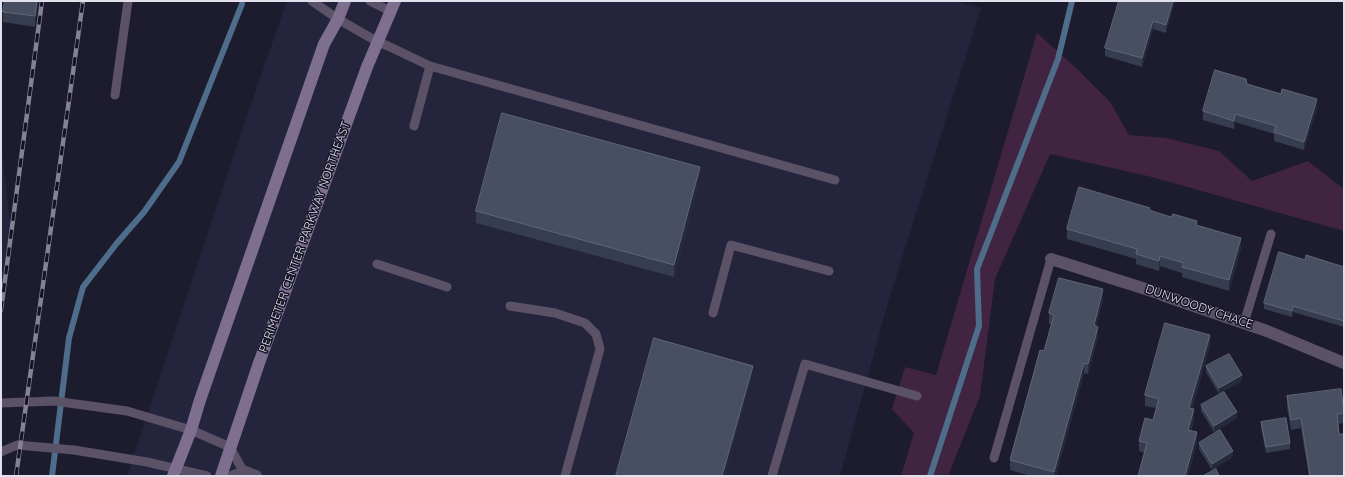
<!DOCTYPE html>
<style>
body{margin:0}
#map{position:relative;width:1345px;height:477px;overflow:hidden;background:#1d1c2f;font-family:Quicksand,sans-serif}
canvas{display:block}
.frame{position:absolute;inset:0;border:2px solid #e1e1ee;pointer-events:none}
</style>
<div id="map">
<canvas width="1345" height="477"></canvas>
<div class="frame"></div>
</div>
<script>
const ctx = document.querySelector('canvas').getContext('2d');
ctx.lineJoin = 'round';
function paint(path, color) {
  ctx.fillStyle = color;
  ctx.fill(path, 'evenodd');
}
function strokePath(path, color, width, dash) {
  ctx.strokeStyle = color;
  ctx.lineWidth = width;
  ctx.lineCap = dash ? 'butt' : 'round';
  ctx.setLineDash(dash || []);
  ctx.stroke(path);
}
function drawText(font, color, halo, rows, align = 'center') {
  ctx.font = font + ' Quicksand,sans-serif';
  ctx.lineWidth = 3;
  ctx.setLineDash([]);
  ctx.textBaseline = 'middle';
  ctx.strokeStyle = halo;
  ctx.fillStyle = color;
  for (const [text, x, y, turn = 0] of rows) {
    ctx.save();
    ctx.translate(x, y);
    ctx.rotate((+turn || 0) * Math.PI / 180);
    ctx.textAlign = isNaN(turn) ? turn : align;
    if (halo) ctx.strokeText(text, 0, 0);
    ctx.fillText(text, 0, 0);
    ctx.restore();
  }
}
paint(new Path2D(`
 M287,1H956L981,8L889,299L840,476H127L251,104Z
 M1,142L11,231L1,318Z`), '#25243d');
paint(new Path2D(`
 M1037,33L1074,66L1110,102L1129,135L1166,138L1219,151L1252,181L1308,161L1344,189V231L1152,177L1050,154L995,279L980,396L948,476H901L914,433L892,409L905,367L936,375Z`), '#402442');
strokePath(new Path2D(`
 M52,476L69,338L83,287L117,243L144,212L179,162L242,4
 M930,476L979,326L977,269L1058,59L1072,1`), '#4d6d8a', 6);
strokePath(new Path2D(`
 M312,1L338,19L378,42L388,46L430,66L414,126
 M370,1L390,11
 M430,66L835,180
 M115,95L128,1
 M377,264L447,287
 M510,306L555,313L585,323L596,334L600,349L565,476
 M713,313L731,245L829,271
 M1244,323L1271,234
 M1,403L54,401L127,411L191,430L230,447L243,471L230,476
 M1,452L17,445L74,450L147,462L207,476
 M994,458L1051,259
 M772,476L805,364L917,396`), '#5c5267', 9);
strokePath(new Path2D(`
 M1051,259L1155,292L1165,296L1267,331L1344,363
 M243,471L256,476`), '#5c5267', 12);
strokePath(new Path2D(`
 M173,476L191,430L200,400L324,44L338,19L345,1
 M221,476L259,363L367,67L395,1`), '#7e6f91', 12);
const rail = new Path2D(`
 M1,310L42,1
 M16,476L83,1`);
strokePath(rail, '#848393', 4.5);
strokePath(rail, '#141325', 3, [9]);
paint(new Path2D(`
 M5,1H38L35,27L3,22V12Z
 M1119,1H1175L1166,33L1153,29L1142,67L1105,56V48Z
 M1247,84L1317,108L1304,150L1274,141V134L1235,122L1234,129L1203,120V111Z
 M700,180L674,277L476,223V211Z
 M1150,211L1197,225L1241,248L1229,291L1182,277V273L1160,266L1159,271L1136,264V259L1067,239V229Z
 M1305,260L1344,267V327L1293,312L1292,317L1264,309V303Z
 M1103,300L1096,326L1098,337L1088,374L1084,373L1056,476H1031L1010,470V460L1044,351L1052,324H1049V313Z
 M1210,345L1192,409L1194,420L1191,431L1197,443L1188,476H1138L1145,453L1139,451V441L1153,420L1156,408L1145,406V395Z
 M1206,366L1242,381L1219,394L1206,372Z
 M1287,396L1344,410V423L1338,424L1344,476H1309L1301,428L1291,430L1287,407Z
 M1201,405L1237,418L1214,432L1201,411Z
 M1261,422L1290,443V449L1266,453L1261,428Z
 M1199,443L1233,457L1212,470L1199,449Z`), '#363d51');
paint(new Path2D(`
 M37,1H38L35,27V16Z
 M1173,1H1175L1166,33V25Z
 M1153,21V29L1142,67V58Z
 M1317,99V108L1304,150V142Z
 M1235,114V122L1234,129V121Z
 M700,167V180L674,277V265Z
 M1241,238V248L1229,291V280Z
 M1160,256V266L1159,271V261Z
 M1103,289V300L1094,335V325Z
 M1293,306V312L1292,317V311Z
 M1098,327V337L1088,374V364Z
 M1210,335V345L1189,418V408Z
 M1084,363V373L1056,476H1054V472Z
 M753,366V376L725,476H722Z
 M1242,375V381L1219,394V388Z
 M1194,409V420L1188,440V430Z
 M1237,412V418L1214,432V426Z
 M1197,432V443L1188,476H1185Z
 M1233,451V457L1212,470V464Z`), '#24293c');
const building = new Path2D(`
 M5,1H37L35,16L3,12Z
 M1119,1H1173L1166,25L1153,21L1142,58L1105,48Z
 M1215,70L1246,79L1247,84L1281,94L1282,89L1317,99L1304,142L1274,132L1276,126L1235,114L1234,121L1203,111Z
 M502,113L700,167L674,265L476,211Z
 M1079,187L1150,208L1149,210L1171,217L1173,214L1197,221L1196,225L1241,238L1229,280L1182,267L1184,263L1160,256L1159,261L1136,254L1137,249L1067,229Z
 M1279,252L1305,260L1306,255L1344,267V321L1293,306L1292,311L1264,303Z
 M1059,278L1103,289L1094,325L1098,327L1088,364L1084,363L1054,472L1010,460L1040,350L1044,351L1054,315L1049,313Z
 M1165,323L1210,335L1189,408L1194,409L1188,430L1197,432L1185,476H1138L1147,443L1139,441L1145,418L1153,420L1159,399L1145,395Z
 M654,338L753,366L722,476H616Z
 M1229,354L1242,375L1219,388L1206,366Z
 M1341,389L1344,413L1337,414L1339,434H1344V476H1310L1301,418L1291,420L1287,396Z
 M1224,392L1237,412L1214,426L1201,405Z
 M1286,418L1290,443L1266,447L1261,422Z
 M1220,430L1233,451L1212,464L1199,443Z
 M1216,469L1219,476H1203Z`);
paint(building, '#484f62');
strokePath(building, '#606678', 1);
drawText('12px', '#e1e1ee', '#141325', [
 ["PERIMETER CENTER PARKWAY NORTHEAST",305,237,-70],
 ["DUNWOODY CHACE",1199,307,19]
]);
</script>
